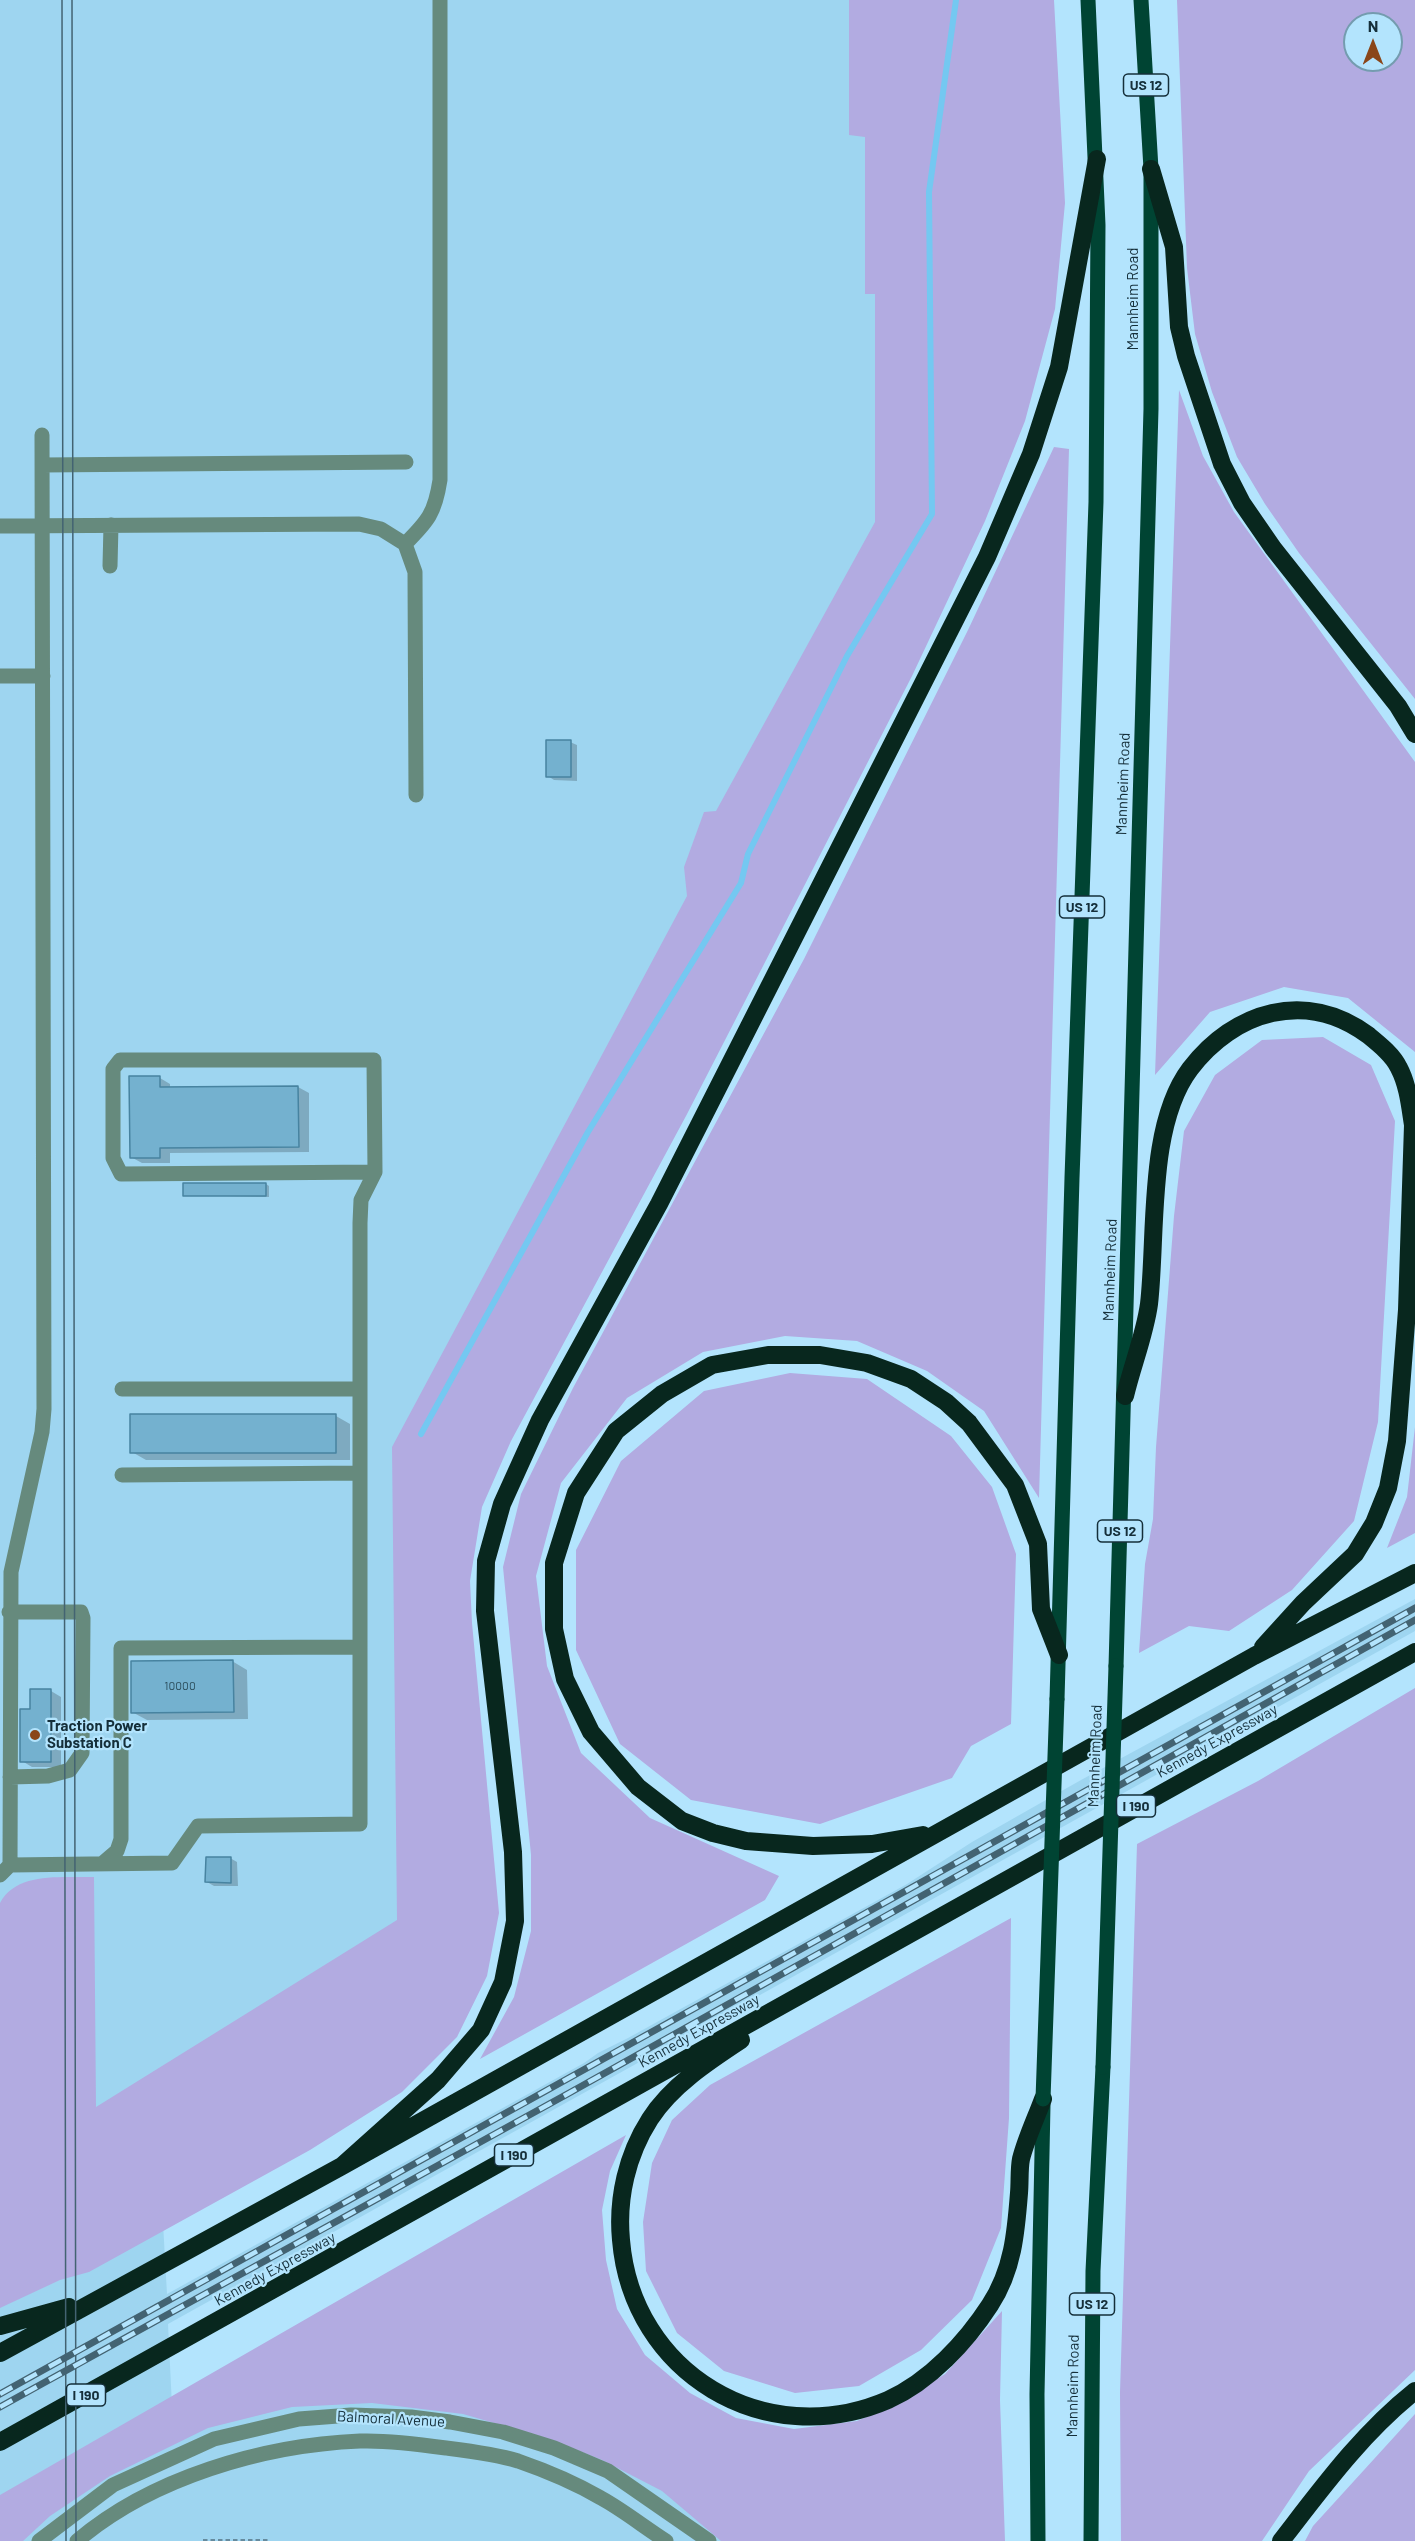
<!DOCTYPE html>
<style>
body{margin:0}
#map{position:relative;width:1415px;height:2541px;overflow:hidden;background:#b3e4fd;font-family:Barlow,sans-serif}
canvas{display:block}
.north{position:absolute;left:1343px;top:12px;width:60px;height:60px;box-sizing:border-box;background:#b3e4fd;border:2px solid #749caf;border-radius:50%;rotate:0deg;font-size:16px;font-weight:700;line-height:24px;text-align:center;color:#152f3a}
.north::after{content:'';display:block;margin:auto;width:21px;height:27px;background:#8a4619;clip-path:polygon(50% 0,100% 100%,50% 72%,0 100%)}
</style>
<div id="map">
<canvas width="1415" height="2541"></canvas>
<div class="north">N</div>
</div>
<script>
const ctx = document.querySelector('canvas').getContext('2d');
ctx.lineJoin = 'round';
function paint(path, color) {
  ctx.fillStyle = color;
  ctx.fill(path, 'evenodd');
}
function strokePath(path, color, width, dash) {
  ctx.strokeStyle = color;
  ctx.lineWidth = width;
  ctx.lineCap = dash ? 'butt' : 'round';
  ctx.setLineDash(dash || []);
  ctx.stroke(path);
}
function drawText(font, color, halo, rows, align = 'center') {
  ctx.font = font + ' Barlow,sans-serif';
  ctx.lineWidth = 4.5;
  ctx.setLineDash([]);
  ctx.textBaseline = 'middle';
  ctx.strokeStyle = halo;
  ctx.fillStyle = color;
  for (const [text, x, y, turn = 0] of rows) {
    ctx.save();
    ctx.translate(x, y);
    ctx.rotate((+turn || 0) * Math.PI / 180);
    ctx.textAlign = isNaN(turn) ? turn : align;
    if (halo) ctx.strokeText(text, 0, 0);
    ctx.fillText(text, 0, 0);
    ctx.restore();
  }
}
paint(new Path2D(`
 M0,0H970L950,522L427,1456L434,1968L160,2170L167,2294L584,2063L598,2053L628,2038L907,1884L972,1842L1081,1780L1415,1599V1631L168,2324L172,2406L355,2377L519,2401L748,2541H0Z`), '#9ed5f0');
paint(new Path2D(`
 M849,0H1054L1065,203L1055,309L1025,421L985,521L912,676L686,1116L511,1441L482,1507L470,1581L472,1623L499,1913L487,1976L457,2037L402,2092L310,2150L89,2272L60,2280L0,2308V1903C17,1871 63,1878 94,1877L96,2107L397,1920L392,1447L687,896L684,867L704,812L716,811L875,522V294H865V137L849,135Z
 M1177,0H1415V699L1299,553L1265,504L1237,457L1212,392L1195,334L1187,268ZM1355,24H1391V60H1355Z
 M1179,390L1203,456L1234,512L1415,762V1052L1348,998L1284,987L1210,1012L1155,1075Z
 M1054,447L1069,449L1039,1498L984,1411L927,1371L857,1341L785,1336L703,1352L627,1398L561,1483L536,1576L547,1666L581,1753L650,1818L779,1876L765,1900L480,2059L514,1997L531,1931V1855L503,1567L521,1494L573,1388L804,959L968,630Z
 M1323,1037L1371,1065L1395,1121L1378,1422L1354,1521L1292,1590L1229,1631L1189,1626L1139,1653L1145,1564L1153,1519L1156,1447L1174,1216L1184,1131L1215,1075L1262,1040Z
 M790,1373L867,1379L951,1436L992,1487L1016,1554L1011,1724L971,1746L952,1778L820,1824L691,1800L620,1744L576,1650V1550L621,1461L704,1391Z
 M1415,1427V1533L1387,1548L1407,1497Z
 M1415,1688V2370L1309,2471L1262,2541H1121L1120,2392L1137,1844L1258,1781Z
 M1011,1918L1009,2118L1001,2228L972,2300L921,2350L859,2386L795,2393L724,2371L677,2333L646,2271L643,2222L652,2163L672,2120L710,2085Z
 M626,2135L610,2171L602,2210L606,2260L617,2309L645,2355L690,2393L736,2418L794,2429L857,2421L899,2403L945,2374L1002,2311L1000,2400L1005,2541H721L662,2491L602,2460L549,2439L463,2414L372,2403L292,2407L208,2428L110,2476L50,2516L23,2541H0V2495Z
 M1415,2414V2541H1305L1313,2526Z`), '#b2abe1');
paint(new Path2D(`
 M570,742L577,745V781L554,780L548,776Z
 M160,1078L170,1084V1088L298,1087L309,1093V1152L170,1153V1163H142L131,1157Z
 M266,1184L269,1186V1197L184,1195Z
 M336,1416L350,1424V1460H146L132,1452Z
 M232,1661L247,1670L248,1719L147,1720L132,1712Z
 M51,1691L61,1697V1767H32L22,1761L31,1710Z
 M230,1858L237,1862L238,1886H214L207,1882Z`), '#0003');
strokePath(new Path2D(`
 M421,1434L588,1132L741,883L748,854L847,656L932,514L929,192L956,0`), '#74c8f1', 6);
const building = new Path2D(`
 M546,740H571V777H546Z
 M129,1076H160V1087L298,1086L299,1147L160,1148V1158H130Z
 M183,1183H266V1196H183Z
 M130,1414H336V1453H130Z
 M233,1660L234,1712L131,1713V1661Z
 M30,1689H51V1762H20V1709H30Z
 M206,1857H231V1883L205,1882Z`);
paint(building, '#74b1cf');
strokePath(building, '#4783a0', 1.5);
strokePath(new Path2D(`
 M203,2541H270`), '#668b9e', 4, [4.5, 3]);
strokePath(new Path2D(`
 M42,465L406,462
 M0,526L359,524L381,529L405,544L415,572L416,795
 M405,544C428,521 435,513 440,480V0
 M110,566L111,525
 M0,676H43
 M122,1389H360
 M122,1475L359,1473
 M9,1612H81L83,1618L82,1753L70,1770L48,1776L10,1777
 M103,1863L117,1851L121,1839V1648L360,1647
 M10,1865L11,1572L42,1432L44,1409L42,435
 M0,1875L10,1865L172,1863L198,1826L360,1824V1223L361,1200L375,1172L374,1060H120L113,1069V1158L121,1174L375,1172
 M39,2541L113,2485L214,2439L299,2419L351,2415L411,2417L450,2422L503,2432L554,2448L608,2471L709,2541
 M77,2541C151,2478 263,2445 360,2441C388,2440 418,2444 446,2448C470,2451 495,2454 518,2461C544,2470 577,2484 601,2498C623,2510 644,2527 666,2541`), '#668a7d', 15);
strokePath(new Path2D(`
 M1116,1666L1151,409V169L1141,0
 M1057,1699L1072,1178L1096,502L1098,225L1088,0
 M1038,2541L1037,2394L1043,2105
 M1091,2541L1093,2271L1103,2067`), '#043', 15);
strokePath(new Path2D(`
 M1151,169L1174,247L1179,327L1186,356L1222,464L1242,503L1273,548L1398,706L1415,734
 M1125,1396C1132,1366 1145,1334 1149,1304C1157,1235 1147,1126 1190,1069C1234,1011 1306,989 1368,1035C1379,1044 1393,1055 1399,1068C1408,1085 1410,1106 1413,1125L1407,1310L1397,1441L1388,1488L1374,1523L1355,1554L1303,1603L1263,1647
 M923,1835L872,1844L813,1846L746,1841L713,1833L682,1821L638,1787L591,1732L565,1679L554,1629V1563L576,1493L616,1431L662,1394L712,1365L768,1355H820L867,1363L911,1379L946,1402L969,1423L1015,1485L1038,1544L1041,1609L1059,1655
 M741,2040C709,2061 671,2086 650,2119C627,2155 617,2198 621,2240C632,2373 765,2453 888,2400C930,2381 966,2342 990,2305C1013,2270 1016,2232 1019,2193C1020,2182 1019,2169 1021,2159C1026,2139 1036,2118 1043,2099
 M342,2166L438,2080L481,2030L503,1982L515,1921L513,1852L485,1611L486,1561L502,1504L540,1420L659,1204L987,557L1031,454L1059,367L1097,159
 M0,2326L69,2307
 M0,2353L342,2166L1254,1656L1415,1573
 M0,2442L1415,1652
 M1281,2541C1322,2488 1362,2433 1415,2391`), '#08271e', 18);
strokePath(new Path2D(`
 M62,0L66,2541
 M72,0L76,2541`), '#436372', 1.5);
const rail = new Path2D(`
 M0,2394L1415,1608
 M0,2407L571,2092L1415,1620`);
strokePath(rail, '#436372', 7);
strokePath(rail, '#b3e4fd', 4.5, [14]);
strokePath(new Path2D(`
 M1103,2067L1116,1666
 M1043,2099L1057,1699`), '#043', 15);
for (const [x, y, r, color] of [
 [35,1735,6,"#8a4619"]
]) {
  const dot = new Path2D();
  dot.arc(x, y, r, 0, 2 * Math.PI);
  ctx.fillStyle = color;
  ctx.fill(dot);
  strokePath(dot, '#b3e4fd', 2);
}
drawText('12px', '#2d505f', null, [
 ["10000",180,1686]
]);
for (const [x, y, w] of [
 [1146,85,45],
 [1082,907,45],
 [1120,1531,45],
 [1136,1806,39],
 [514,2155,39],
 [1092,2304,45],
 [86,2395,39]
]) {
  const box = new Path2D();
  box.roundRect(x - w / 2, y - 11, w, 22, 4.5);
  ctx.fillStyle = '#b3e4fd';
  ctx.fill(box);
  strokePath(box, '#152f3a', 1.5);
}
drawText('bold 14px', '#152f3a', null, [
 ["US 12",1146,85],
 ["US 12",1082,907],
 ["US 12",1120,1531],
 ["I 190",1136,1806],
 ["I 190",514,2155],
 ["US 12",1092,2304],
 ["I 190",86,2395]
]);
drawText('15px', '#152f3a', '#b3e4fd', [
 ["Mannheim Road",1133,299,-90],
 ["Mannheim Road",1123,784,-88],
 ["Mannheim Road",1110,1270,-88],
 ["Kennedy Expressway",1217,1741,-29],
 ["Mannheim Road",1095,1756,-88],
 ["Kennedy Expressway",699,2031,-29],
 ["Kennedy Expressway",275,2269,-29],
 ["Mannheim Road",1073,2386,-89],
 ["Balmoral Avenue",391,2419,3]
]);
drawText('bold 15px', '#152f3a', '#b3e4fd', [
 ["Traction Power",47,1726],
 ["Substation C",47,1743]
], 'left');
</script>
